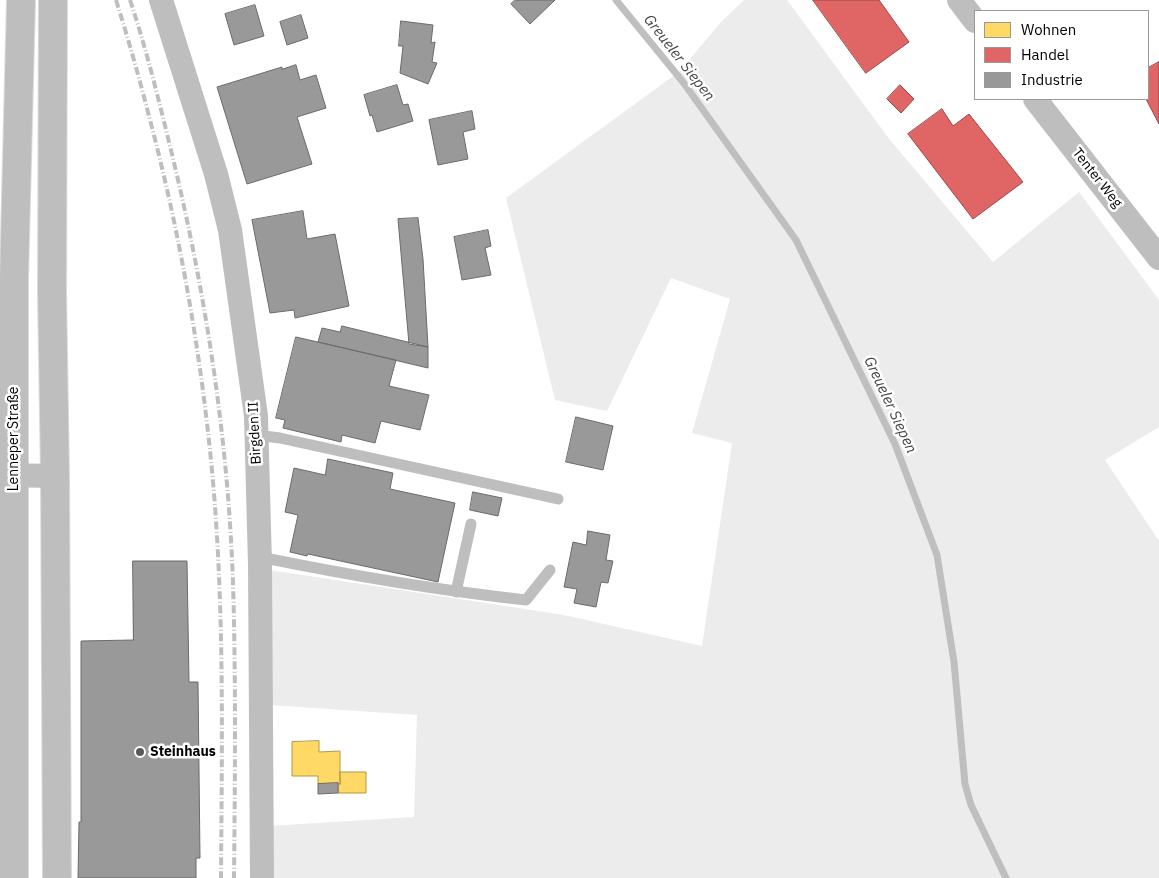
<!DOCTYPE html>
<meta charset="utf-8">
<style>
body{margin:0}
#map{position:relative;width:1159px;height:878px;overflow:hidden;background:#fff;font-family:"IBM Plex Sans",sans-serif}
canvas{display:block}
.legend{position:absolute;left:974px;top:10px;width:175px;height:90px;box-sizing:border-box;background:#fff;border:1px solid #999;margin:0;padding:6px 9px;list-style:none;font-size:15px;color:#000}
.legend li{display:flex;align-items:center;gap:10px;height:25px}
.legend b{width:25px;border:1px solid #999}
</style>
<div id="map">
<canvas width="1159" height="878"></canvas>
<ul class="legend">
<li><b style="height:14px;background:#ffd966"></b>Wohnen</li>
<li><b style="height:14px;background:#e06666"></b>Handel</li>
<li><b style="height:14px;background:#999"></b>Industrie</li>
</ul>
</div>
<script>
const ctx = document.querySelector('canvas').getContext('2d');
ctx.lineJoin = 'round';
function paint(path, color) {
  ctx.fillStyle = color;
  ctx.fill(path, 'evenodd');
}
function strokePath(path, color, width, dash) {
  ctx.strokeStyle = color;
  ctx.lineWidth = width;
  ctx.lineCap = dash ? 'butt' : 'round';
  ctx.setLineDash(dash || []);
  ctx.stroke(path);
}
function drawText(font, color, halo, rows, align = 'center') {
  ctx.font = font + ' "IBM Plex Sans",sans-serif';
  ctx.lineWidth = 5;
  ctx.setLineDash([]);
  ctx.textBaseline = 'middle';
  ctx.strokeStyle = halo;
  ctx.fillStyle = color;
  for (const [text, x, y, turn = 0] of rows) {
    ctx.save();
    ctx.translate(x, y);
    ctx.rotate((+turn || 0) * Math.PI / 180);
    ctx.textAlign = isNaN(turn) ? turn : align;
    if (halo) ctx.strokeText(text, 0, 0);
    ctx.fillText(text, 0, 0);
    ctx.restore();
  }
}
paint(new Path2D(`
 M744,0H787L890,140L993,262L1079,192L1159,300V427L1105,460L1159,541V878H269V826L414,817L417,715L270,705V570L564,615L702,646L732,443L692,433L730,299L671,278L607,411L555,400L506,198L680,71L720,23Z`), '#ececec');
const homes = new Path2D(`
 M319,741V752L340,751V784H318V776H292V742Z
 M340,772H366V793H338V783L340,784Z`);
paint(homes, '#ffd966');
strokePath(homes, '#b29847', 1);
const shops = new Path2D(`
 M813,0H879L909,42L866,73Z
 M1159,62V124L1146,99H1148V68Z
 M900,85L914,99L901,113L887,99Z
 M942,109L953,126L969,114L1023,182L973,219L908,134Z`);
paint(shops, '#e06666');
strokePath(shops, '#9d4747', 1);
const industry = new Path2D(`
 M515,0H555L530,24L511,4Z
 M255,5L264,36L234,45L225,14Z
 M301,15L308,38L287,45L280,22Z
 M401,21L433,25L431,43L435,42L432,62L437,63L428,84L400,73L403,46H399Z
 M296,65L300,80L316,75L326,108L297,117L312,164L247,184L217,87L282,67V69Z
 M397,85L403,105L408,104L413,121L377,132L372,115L370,116L364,95Z
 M472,111L475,129L463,132L468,159L438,165L429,120Z
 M303,211L307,239L335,234L349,306L295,318L294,310L270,313L252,220Z
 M418,218L423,259L428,347L409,344L398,219Z
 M488,230L491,246L485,248L491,275L462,280L454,237Z
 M342,326L428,347V368L318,342L322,328L340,332Z
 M296,337L396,360L389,386L429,395L420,430L381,421L375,443L342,435L341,442L283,428L285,420L276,418Z
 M576,417L613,426L603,470L566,462Z
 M328,459L393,473L390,489L455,503L438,582L308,554L307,556L290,552L298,515L285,512L294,468L325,475Z
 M473,492L502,498L498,516L470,510Z
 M588,531L610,535L606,560L613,561L608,583L601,582L596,607L574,603L577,589L564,587L573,542L586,545Z
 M133,561H187L189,682H198L200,858H196V878H78L79,822H81V641L133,640Z
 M338,783V793L318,794V784Z`);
paint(industry, '#999');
strokePath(industry, '#6b6b6b', 1);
strokePath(new Path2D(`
 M616,0L683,82L796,240L895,444L937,555L954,662L965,784L971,805L1006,878`), '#bfbfbf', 7);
const primary = new Path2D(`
 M53,0L52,292L55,476L57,878
 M14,878V279L21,0`);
strokePath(primary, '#dbdbdb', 30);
strokePath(new Path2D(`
 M256,435L280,438L558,499
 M260,557C348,575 436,590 526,600L550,570
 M456,592L471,524`), '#bebebe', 11);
strokePath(new Path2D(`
 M161,0L216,174L230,230L256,416L260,565L262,878
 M959,0L975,21
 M1035,99L1159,258
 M0,475L55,476`), '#bebebe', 24);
strokePath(primary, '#bebebe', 28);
strokePath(new Path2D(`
 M116,0C128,38 139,77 149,116C177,222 197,331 209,441C225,586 222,732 221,878
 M130,0C146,48 158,97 170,146C205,289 228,436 233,583C236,682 235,780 234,878`), '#bebebe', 4, [8, 2.5, 1, 2.5]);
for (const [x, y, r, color] of [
 [140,752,5,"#595959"]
]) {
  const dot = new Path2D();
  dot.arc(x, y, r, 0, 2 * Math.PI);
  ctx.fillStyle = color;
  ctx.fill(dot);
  strokePath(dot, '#fff', 2);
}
drawText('14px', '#000', '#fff', [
 ["Tenter Weg",1097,178,52],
 ["Birgden II",255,433,-93],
 ["Lenneper Straße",14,439,-90]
]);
drawText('bold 14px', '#000', '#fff', [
 ["Steinhaus",150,752]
], 'left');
drawText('italic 15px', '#444', '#fff', [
 ["Greueler Siepen",679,58,52],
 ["Greueler Siepen",890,405,65]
]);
</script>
